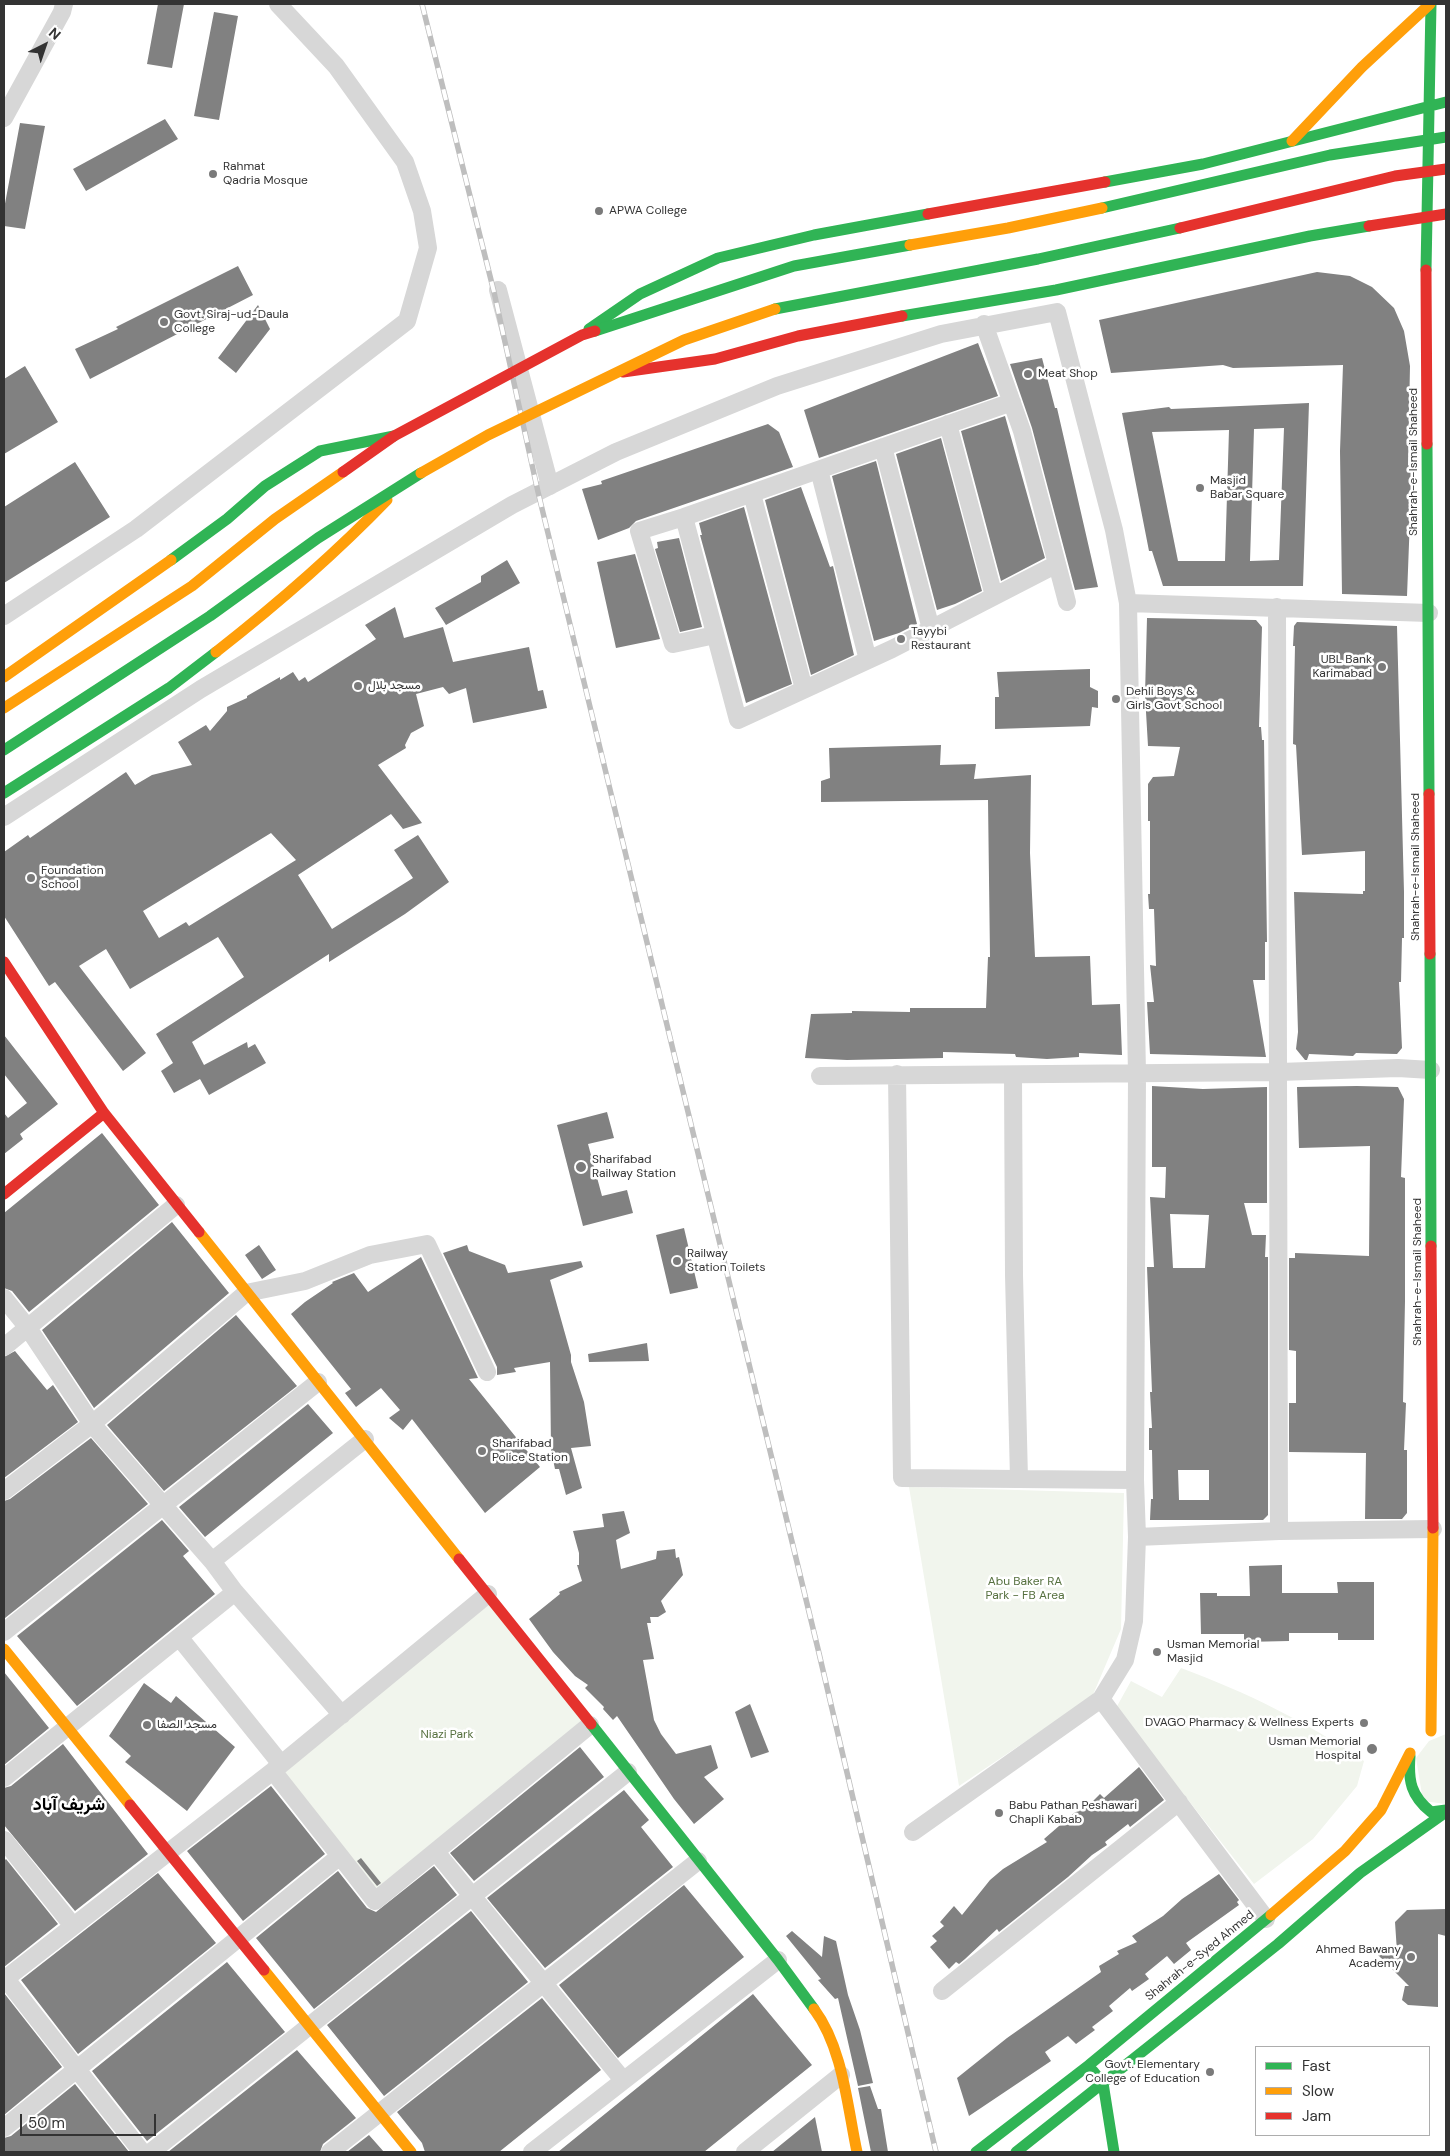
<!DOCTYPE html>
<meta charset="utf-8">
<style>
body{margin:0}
#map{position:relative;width:1450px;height:2156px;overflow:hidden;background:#fff;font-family:"DM Sans",sans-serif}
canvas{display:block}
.frame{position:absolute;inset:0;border:5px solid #333;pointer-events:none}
.legend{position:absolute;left:1255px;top:2046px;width:175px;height:90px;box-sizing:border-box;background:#fff;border:1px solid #adadad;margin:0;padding:6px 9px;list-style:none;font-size:15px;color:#333}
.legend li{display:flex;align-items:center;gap:10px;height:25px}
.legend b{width:25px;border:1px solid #adadad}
.north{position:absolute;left:20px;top:20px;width:50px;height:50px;-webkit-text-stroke:4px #fff;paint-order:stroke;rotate:41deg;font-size:14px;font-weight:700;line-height:20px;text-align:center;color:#333}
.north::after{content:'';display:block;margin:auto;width:18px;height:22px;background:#333;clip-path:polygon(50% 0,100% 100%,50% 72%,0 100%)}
.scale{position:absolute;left:20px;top:2114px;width:136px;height:22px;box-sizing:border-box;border:2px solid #333;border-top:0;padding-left:6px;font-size:15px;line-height:18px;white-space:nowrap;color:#333;-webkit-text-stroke:4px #fff;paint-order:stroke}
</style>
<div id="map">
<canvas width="1450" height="2156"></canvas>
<div class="frame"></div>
<ul class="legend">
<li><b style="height:6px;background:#30b455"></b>Fast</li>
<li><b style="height:6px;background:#ff9f0a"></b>Slow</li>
<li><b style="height:6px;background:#e5322d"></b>Jam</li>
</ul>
<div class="north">N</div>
<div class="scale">50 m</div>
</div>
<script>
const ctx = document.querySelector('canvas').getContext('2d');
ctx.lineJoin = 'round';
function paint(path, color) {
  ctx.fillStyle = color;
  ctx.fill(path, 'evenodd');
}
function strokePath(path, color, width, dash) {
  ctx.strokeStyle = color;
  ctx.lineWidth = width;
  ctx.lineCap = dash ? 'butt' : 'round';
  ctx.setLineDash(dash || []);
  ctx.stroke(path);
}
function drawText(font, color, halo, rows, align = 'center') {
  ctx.font = font + ' "DM Sans",Vazirmatn,sans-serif';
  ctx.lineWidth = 5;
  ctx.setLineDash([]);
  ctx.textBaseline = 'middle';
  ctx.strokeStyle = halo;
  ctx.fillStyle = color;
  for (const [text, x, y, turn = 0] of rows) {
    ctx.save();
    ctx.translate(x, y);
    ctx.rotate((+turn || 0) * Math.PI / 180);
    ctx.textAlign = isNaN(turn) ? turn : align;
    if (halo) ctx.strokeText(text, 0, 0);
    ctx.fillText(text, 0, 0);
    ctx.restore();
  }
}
paint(new Path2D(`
 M909,1487L1124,1493L1121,1629L1092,1697L959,1786Z
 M486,1594L590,1725L375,1901L273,1771Z
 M1181,1668C1248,1693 1305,1721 1364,1761L1357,1786L1313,1839L1254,1884L1116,1708L1131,1681L1162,1697Z
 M1446,1734V1804L1423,1801L1416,1758L1429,1741Z`), '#f1f5ed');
paint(new Path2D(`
 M158,4H184L172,68L147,64Z
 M214,12L238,16L219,120L194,116Z
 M165,119L178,139L86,191L73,169Z
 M20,123L45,126L25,229L4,226V209Z
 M238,266L253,295L90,379L75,349L118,329L116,327Z
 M1317,272L1350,276L1372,287L1394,308L1404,331L1410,366L1408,465H1412L1407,596L1342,594L1340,451L1343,365L1233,368L1223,365L1111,373L1099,320Z
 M258,305L270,329L236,373L218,358Z
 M978,343L998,396L819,458L804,410Z
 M1042,358L1055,408H1057L1098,587L1075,590L1032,428L1010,364Z
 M25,366L58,422L4,454V379Z
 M1309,403L1303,586H1163L1152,551H1149L1122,413L1169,407L1171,409ZM1284,428L1279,560L1250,561L1254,429ZM1229,430L1225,561H1178L1152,432Z
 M1005,416L1045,558L1001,581L961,431Z
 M768,424L779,432L793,467L636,521L629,528L598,540L582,489L602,484L601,481Z
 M941,438L982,591L955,604L937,610L896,454Z
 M876,461L917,624L899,633L874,641L832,476Z
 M75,462L110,517L4,583V507Z
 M801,487L830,567L833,566L854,655L811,675L765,500Z
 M744,507L792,684L746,703L700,535H702L699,523Z
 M679,538L702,627L680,632L655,549L658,548L657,542Z
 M635,554L660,639L616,648L597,562Z
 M507,560L520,583L446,625L435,608L481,582V576Z
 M395,607L404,638L443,627L453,662L529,647L538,691L543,690L547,708L473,723L466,688L449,694L443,687L416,694L424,726L411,733L405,745L406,748L378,765L422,823L403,829L391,814L298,875L332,929L413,878L394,850L418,835L449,882L405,914L329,962V954L192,1042L204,1065L247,1042L248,1048L255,1044L266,1063L209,1095L200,1079L174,1093L161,1071L173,1063L156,1034L244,977L218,937L130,989L106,949L79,966L146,1053L123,1071L55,982L49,986L4,916V852L28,835L30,838L126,772L135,785L152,775L192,765L178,742L206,725L210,731L227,711V707L247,698V696L280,677V680L293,672L299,681L305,677L308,682L376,639L365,625ZM271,833L296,860L189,926L186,922L159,938L143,911Z
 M1147,618L1256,620L1262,627L1259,727H1261L1262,740H1264L1267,942H1265V980H1253L1266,1057L1150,1054L1147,1002H1154L1150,965L1156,966L1154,909H1149L1148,894H1150V821H1148V784L1153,777L1174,776L1180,747L1148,746L1145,695Z
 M1297,622L1397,626L1404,892V938H1402L1401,982H1399L1402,1048L1397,1054L1356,1053L1353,1056L1309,1054L1307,1060H1305L1296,1049L1298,1032L1294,892L1363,894V891H1365V851L1302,855L1296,745L1293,744L1295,646H1293L1294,626Z
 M1090,669V687L1098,691V708L1092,707L1090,726L995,729V697H999L997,672Z
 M941,745L940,765L976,764L974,779L1031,775L1030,853L1035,957L1090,956L1092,1005L1120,1004L1122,1055L1079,1053V1057L1047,1059L1016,1057L1015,1054L943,1052V1058L847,1060L805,1058L811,1014L852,1013V1011L910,1012V1008H986L988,957H990L988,800L821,802V781L830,778L829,748Z
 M4,1035L58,1104L20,1134L23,1139L4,1154V1113L8,1118L27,1103L4,1074Z
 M1152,1086L1203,1089L1267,1087V1203H1244L1252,1235H1266L1265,1257H1268V1515L1263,1520H1150L1151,1499H1153L1152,1450H1149V1428H1152L1150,1392H1152L1147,1267H1154L1150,1197L1165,1198L1166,1167H1152ZM1170,1214L1209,1215L1205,1268H1173ZM1178,1470H1209V1500H1179Z
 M1357,1086L1398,1087L1404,1099L1401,1177L1405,1178V1301L1403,1402L1406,1403L1404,1450H1407V1513L1402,1519H1365L1366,1453L1289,1452V1403H1296V1351L1289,1350V1258H1295V1253L1369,1256L1370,1146L1299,1148L1297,1087Z
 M607,1112L614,1138L588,1144L602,1196L627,1190L633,1213L583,1226L557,1125Z
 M102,1133L159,1205L29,1312L12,1291L4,1288V1213Z
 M172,1222L229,1293L94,1408L42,1330Z
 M684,1228L698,1288L670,1294L656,1235Z
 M259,1245L276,1270L262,1279L245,1255Z
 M467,1245L469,1251L505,1265L508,1273L581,1261L583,1267L550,1280L571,1355V1362L584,1402L591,1446L571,1448L582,1488L566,1495L559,1469H555L551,1450L550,1362L514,1368L516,1372L497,1375V1367L443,1253Z
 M421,1257L478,1378L469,1379L540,1467L485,1513L412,1419L403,1430L389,1418L400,1410L381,1388L356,1407L345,1393L351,1389L291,1314L305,1302L333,1283L332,1282L354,1273L368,1292Z
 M236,1315L297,1386L164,1491L107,1425Z
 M647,1343L649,1361L589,1362L588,1354Z
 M15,1351L47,1390L53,1385L78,1422L4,1478V1357Z
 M308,1404L333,1433L205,1537L179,1507Z
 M91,1438L148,1504L5,1618L4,1501L10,1499Z
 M624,1511L630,1533L616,1540L621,1569L656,1559L657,1551L675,1549L676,1558L679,1557L683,1575L661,1601L666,1612L658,1617H650L651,1623H647L654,1659L643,1660L654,1720L661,1734L676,1754L711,1745L718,1768L704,1777L724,1799L694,1824L674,1799L617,1716L613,1720L603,1709L604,1707L585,1688L588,1685L575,1676L553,1652L529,1619L560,1594L559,1592L582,1581L577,1565H579V1553L573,1531L604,1527L602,1514Z
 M162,1520L189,1551L183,1556L215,1594L77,1706L17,1636Z
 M1282,1565V1593H1338L1337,1582H1374V1640H1338V1633H1289V1641L1244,1642V1634H1201L1200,1593H1217V1596H1250L1249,1566Z
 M4,1672L49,1728L4,1765Z
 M144,1683L171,1703L176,1696L235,1747L187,1811L125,1762L131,1756L109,1736Z
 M750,1704L769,1752L751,1758L735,1712Z
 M63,1744L148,1854L75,1911L4,1825V1788L11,1786Z
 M580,1747L604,1777L474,1881L450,1853Z
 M1139,1767L1164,1800L1130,1827L1128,1824L1105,1842L1107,1845L1092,1855L1068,1877L999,1932L997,1929L965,1959L959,1964L956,1962L949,1969L930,1947L937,1941L932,1936L944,1926L940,1922L954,1906L962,1915L990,1880L1003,1869L1047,1842L1044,1839L1074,1813L1089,1805L1100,1794L1104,1798Z
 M271,1786L325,1854L243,1921L187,1851Z
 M624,1790L649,1820L641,1827L673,1867L545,1968L487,1898Z
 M361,1858L381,1883L377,1886L357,1861Z
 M6,1859L58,1924L4,1967V1861Z
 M434,1866L457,1895L314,2009L256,1938L338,1871L367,1908L376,1912Z
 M158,1873L216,1943L78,2054L21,1980Z
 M1219,1874L1239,1900L1237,1902L1239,1905L1186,1943L1191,1950L1174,1964L1167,1956L1145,1974L1149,1979L1132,1991L1130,1988L1109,2006L1113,2011L1092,2027L1095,2030L1076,2044L1068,2036L1045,2052L1051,2061L969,2116L957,2078L1007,2038L1101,1972L1099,1966L1119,1954L1117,1951L1137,1942L1132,1936L1163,1916L1182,1899Z
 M684,1885L744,1957L618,2058L559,1985Z
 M1446,1909V1936L1438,1934V2007L1408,2005L1402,2000L1405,1986H1409L1374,1951L1397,1952L1395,1922L1407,1910Z
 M471,1911L528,1982L384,2096L327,2025Z
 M792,1931L822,1957L824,1936L836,1941L848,1995L860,2030L873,2083L858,2086L838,1998L835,1999L818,1980L821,1979L786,1936Z
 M227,1962L285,2032L147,2141L92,2071Z
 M4,1993L62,2067L4,2115Z
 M753,1994L812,2065L704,2152H558Z
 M542,1998L601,2070L499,2152H425L422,2143L397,2112Z
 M297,2050L356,2118L323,2144L320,2152H168Z
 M75,2084L129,2152H4V2138L11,2136Z
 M870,2086L878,2109H881L888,2152H871L858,2088Z
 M815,2117L822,2152H772Z
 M369,2135L384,2152H347Z`), '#818181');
strokePath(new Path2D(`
 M4,118L62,12L64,4
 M498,290L550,486
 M984,324L1022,431L1067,602
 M948,424L994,596
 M883,447L931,629
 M819,470L868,660
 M752,494L804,689
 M684,517L738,720L892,649L1057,564
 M1128,603L1429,613
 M1277,607L1279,1531
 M4,616L136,529L407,321L428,248L422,211L405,162L336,66L278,4
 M715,635L673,644L639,531L684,517L1012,402
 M4,817L201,689L512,505L616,452L777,386L941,334L1057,312L1114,530L1128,603L1137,1074L1135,1480L1137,1537L1134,1621L1125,1660L1101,1699L913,1832
 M897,1074L902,1478L1135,1480
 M1013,1075L1014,1275L1019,1479
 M820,1076L1279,1072L1398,1068L1431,1070
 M4,1298L28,1328L92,1424L212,1561
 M4,1347L176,1205
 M4,1491L92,1424L246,1293L305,1281L370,1255L427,1244L487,1372
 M1137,1537L1279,1531L1433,1529
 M4,1632L318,1382
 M179,1637L281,1764
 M1101,1699L1266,1919
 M342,1715L235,1592L212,1561L365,1439
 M4,1778L235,1592
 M4,1840L73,1926
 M436,1852L623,2080
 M340,1856L375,1901L590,1725
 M6,1979L142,2152
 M4,1980L273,1771L488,1594
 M942,1991L1179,1802
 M4,2128L340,1856L273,1771
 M151,2152L628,1772
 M330,2152L698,1861
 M532,2152L778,1960
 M745,2152L841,2075`), '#d7d7d7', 18);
strokePath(new Path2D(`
 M1105,182L1203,164L1446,102
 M1426,270L1431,4
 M902,316L1056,290L1310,236L1369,226
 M589,329L640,294L718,258L814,235L928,214
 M1427,444L1429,794
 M171,560L227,519L265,486L320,451L394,436
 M4,793L169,688L216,652
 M1430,954L1431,1246
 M591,1724L778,1960L814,2009
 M1410,1756C1408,1781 1411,1796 1431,1812L1446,1810
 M1093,2071L1103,2083L1114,2152
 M976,2152L1089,2065L1271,1915
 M1016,2152L1278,1944L1360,1873L1446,1812`), '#30b455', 11);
strokePath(new Path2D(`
 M1292,141L1362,67L1430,4
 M216,652C276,605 334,555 387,500
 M4,677L171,560
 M199,1232L459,1559
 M4,1649L130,1805
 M1431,1731L1433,1528
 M1271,1915L1345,1851L1381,1810L1410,1753
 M264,1970L411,2152
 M814,2009C843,2048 847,2105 857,2152`), '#ff9f0a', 11);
strokePath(new Path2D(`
 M928,214L1105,182
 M1369,226L1446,214
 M1426,270L1427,444
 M623,372L715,359L798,336L902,316
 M1429,794L1430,954
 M4,962L104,1113L199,1232
 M4,1194L104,1113
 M1431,1246L1433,1528
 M459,1559L591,1724
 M130,1805L264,1970`), '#e5322d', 11);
const rail = new Path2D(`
 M422,4L494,292L538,492L818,1649L936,2152`);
strokePath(rail, '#bebebe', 5.5);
strokePath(rail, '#fff', 4, [11]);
strokePath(new Path2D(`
 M1102,208L1330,155L1446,137
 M775,309L1038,259L1180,228
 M595,331L794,266L910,245
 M4,750L210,616L318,538L421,473`), '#30b455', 11);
strokePath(new Path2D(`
 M910,245L1008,228L1102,208
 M421,473L488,435L684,340L775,309
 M4,708L192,586L275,519L343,472`), '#ff9f0a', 11);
strokePath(new Path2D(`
 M1180,228L1395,176L1446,169
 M343,472L394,436L582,335L595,331`), '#e5322d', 11);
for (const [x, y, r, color] of [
 [213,174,5,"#7a7a7a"],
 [599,211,5,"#7a7a7a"],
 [164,322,5,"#7a7a7a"],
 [1028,374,5,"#7a7a7a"],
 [1200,488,5,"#7a7a7a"],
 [901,639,5,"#7a7a7a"],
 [1382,667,5,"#7a7a7a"],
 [358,686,5,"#7a7a7a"],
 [1116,699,5,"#7a7a7a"],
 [31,878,5,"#7a7a7a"],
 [581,1167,6,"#7a7a7a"],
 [677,1261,5,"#7a7a7a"],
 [482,1451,5,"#7a7a7a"],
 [1157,1652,5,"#7a7a7a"],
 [1364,1723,5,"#7a7a7a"],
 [147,1725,5,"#7a7a7a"],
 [1372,1749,6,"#7a7a7a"],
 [999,1813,5,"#7a7a7a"],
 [1411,1957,5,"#7a7a7a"],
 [1210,2072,5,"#7a7a7a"]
]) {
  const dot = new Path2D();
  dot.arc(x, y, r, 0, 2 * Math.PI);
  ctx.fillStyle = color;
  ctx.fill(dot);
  strokePath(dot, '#fff', 2);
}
drawText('12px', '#333', '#fff', [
 ["Rahmat",223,167],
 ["Qadria Mosque",223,181],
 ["APWA College",609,211],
 ["Govt. Siraj-ud-Daula",174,315],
 ["College",174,329],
 ["Meat Shop",1038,374],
 ["Masjid",1210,481],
 ["Babar Square",1210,495],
 ["Tayybi",911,632],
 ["Restaurant",911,646],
 ["UBL Bank",1372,660,"right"],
 ["Karimabad",1372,674,"right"],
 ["مسجد بلال",368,686],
 ["Dehli Boys &",1126,692],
 ["Girls Govt School",1126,706],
 ["Foundation",41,871],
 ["School",41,885],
 ["Sharifabad",592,1160],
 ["Railway Station",592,1174],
 ["Railway",687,1254],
 ["Station Toilets",687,1268],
 ["Sharifabad",492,1444],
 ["Police Station",492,1458],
 ["Usman Memorial",1167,1645],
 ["Masjid",1167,1659],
 ["DVAGO Pharmacy & Wellness Experts",1354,1723,"right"],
 ["مسجد الصفا",157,1725],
 ["Usman Memorial",1361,1742,"right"],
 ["Hospital",1361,1756,"right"],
 ["Babu Pathan Peshawari",1009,1806],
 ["Chapli Kabab",1009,1820],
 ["Ahmed Bawany",1401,1950,"right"],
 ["Academy",1401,1964,"right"],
 ["Govt. Elementary",1200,2065,"right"],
 ["College of Education",1200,2079,"right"]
], 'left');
drawText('12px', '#333', '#fff', [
 ["Shahrah-e-Ismail Shaheed",1414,462,-90],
 ["Shahrah-e-Ismail Shaheed",1416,867,-90],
 ["Shahrah-e-Ismail Shaheed",1418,1272,-90],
 ["Shahrah-e-Syed Ahmed",1200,1956,-39]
]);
drawText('12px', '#56703f', '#fff', [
 ["Abu Baker RA",1025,1582],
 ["Park - FB Area",1025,1596],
 ["Niazi Park",447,1735]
]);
drawText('bold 18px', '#000', '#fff', [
 ["شريف آباد",69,1805]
]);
</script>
